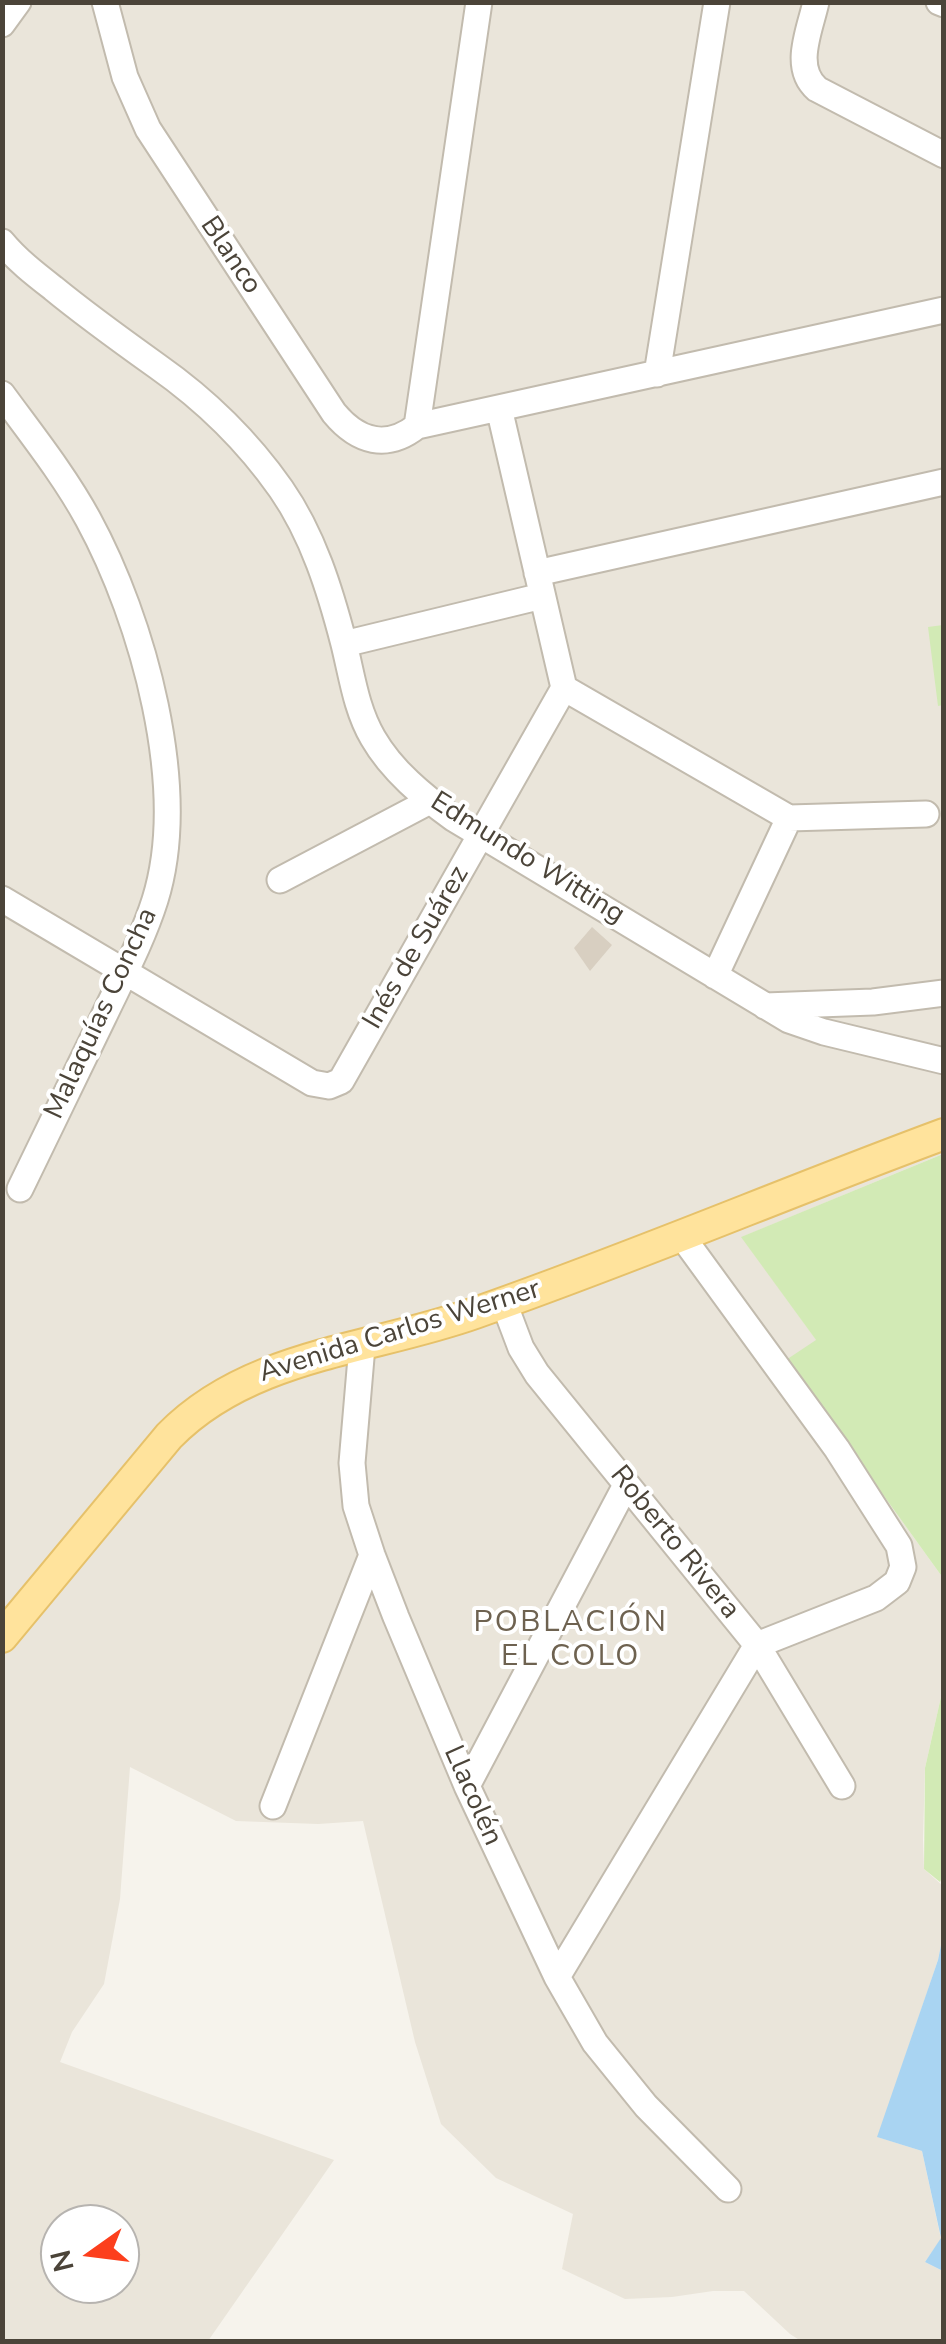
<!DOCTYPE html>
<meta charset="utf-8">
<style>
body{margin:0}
#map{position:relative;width:946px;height:2344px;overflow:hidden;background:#f6f3ec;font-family:"Nunito Sans",sans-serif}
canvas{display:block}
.frame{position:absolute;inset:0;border:5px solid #4b4439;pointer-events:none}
.north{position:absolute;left:40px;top:2204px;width:100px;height:100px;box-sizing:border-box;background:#fff;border:2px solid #b7b4b0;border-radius:50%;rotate:256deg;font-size:28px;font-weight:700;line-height:40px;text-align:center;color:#4b4439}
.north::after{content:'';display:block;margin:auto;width:35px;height:45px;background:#fc3f1d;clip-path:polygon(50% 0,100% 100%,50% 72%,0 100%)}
</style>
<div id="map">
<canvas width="946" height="2344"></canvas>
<div class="frame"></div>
<div class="north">N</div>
</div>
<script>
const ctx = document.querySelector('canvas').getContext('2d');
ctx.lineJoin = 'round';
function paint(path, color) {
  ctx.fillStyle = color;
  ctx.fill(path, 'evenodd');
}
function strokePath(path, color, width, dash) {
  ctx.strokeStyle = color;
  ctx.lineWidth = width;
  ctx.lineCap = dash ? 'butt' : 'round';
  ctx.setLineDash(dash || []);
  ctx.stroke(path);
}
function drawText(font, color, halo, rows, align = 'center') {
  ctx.font = font + ' "Nunito Sans",sans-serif';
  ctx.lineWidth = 8;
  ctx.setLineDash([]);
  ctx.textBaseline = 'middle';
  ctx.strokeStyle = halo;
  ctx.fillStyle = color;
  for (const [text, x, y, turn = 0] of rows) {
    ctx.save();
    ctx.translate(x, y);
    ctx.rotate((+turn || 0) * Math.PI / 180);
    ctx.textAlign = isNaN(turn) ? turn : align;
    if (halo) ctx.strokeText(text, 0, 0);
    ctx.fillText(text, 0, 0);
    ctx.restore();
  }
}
paint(new Path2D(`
 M3,3H943V1154L742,1237L817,1341L787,1361L943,1578V1688L925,1768L923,1840L924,1869L943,1886V1935L938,1960L878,2137L922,2151L941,2239L925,2262L943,2271V2341H801L790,2334L744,2291H713L672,2297L625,2299L562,2269L573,2214L496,2178L441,2124L415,2042L363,1821L318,1824L236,1821L130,1767L120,1899L104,1984L72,2032L60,2062L334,2160L208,2341L3,2342ZM60,2224H120V2284H60Z`), '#eae5da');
paint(new Path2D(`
 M943,625V705L938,706L928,627Z
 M943,1154V1578L786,1360L816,1340L741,1237Z
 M943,1688L944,1872L940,1882L924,1869L925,1768Z`), '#d2eab5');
paint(new Path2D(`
 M943,1935L944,2271H943L925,2262L941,2238L922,2151L877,2137L938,1960Z`), '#a9d4f2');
paint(new Path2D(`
 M592,927L612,945L590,971L574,948Z`), '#d8cfc1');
const minor = new Path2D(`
 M105,2L125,77L148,129L334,413C358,442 387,450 417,426L944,310
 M816,2C810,30 792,67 817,89L944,155
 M939,2L944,4
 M2,24L18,2
 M2,242C17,260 35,274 53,288C87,316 122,341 157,366C204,399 248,442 281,489C313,535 330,590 344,644C352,676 356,709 373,738C392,771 423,796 453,818L789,1020L824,1032L944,1061
 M657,374L717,2
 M2,394C32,435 64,475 88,519C143,620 190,788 155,900C142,941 121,980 103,1018C75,1075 48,1132 20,1189
 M417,426L479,2
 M537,573L944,482
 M344,644L542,596
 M564,688L789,818L926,814
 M280,880L430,801
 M2,899L312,1083L329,1086L341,1081L564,688L499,408
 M715,976L789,818
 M765,1006L873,1002L944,993
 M504,1303L521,1348L537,1374L757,1645L842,1786
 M362,1346L352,1463L356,1506L372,1555L396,1617L467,1786L557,1977L595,2043L646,2106L728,2189
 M467,1786L626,1485
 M273,1806L372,1555
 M557,1977L757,1645L876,1598L897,1582L903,1567L899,1546L837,1449L681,1235`);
const major = new Path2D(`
 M2,1637L169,1436C249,1354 371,1350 475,1313C633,1258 787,1192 944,1134`);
strokePath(minor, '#c2bbae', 29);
strokePath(major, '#e6c16a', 34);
strokePath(minor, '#fff', 25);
strokePath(major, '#ffe39c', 30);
drawText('28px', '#4b4439', '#fff', [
 ["Blanco",230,256,56],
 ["Edmundo Witting",527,859,32],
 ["Inés de Suárez",417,948,-60],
 ["Malaquías Concha",102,1014,-65],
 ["Avenida Carlos Werner",400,1332,-17],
 ["Roberto Rivera",674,1543,51],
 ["Llacolén",472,1796,66]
]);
ctx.letterSpacing = '2.5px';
drawText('30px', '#6e6250', '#fff', [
 ["POBLACIÓN",571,1624],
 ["EL COLO",571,1658]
]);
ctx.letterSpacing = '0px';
</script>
